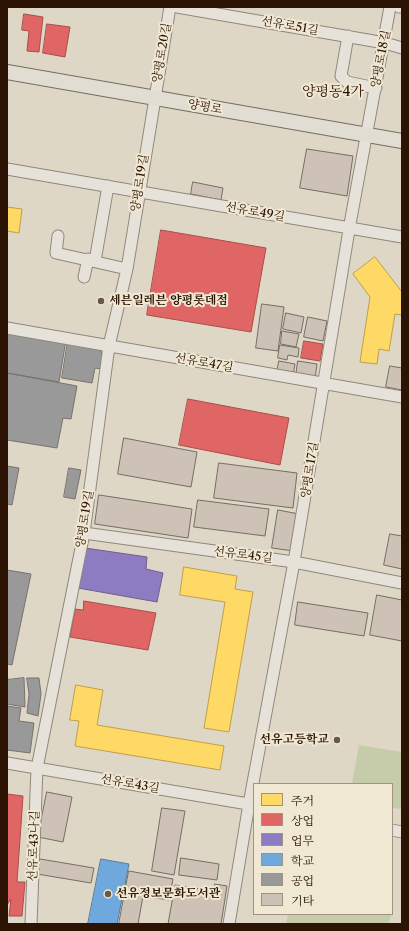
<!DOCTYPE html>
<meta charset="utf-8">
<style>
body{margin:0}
#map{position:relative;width:409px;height:931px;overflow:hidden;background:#ded7c6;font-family:"Libre Caslon Text","Noto Serif KR",serif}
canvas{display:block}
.frame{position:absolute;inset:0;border:8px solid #2c1304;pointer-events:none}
.legend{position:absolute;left:253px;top:783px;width:140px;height:132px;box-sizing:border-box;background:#f0e8d3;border:1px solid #a29380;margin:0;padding:5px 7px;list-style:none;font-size:12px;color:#2c1304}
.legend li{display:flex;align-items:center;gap:8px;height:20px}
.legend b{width:20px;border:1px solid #a29380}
</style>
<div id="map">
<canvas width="409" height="931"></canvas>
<div class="frame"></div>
<ul class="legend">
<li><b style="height:11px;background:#ffd966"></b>주거</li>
<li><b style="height:11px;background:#e06666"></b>상업</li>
<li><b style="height:11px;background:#8e7cc3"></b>업무</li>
<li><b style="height:11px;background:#6fa8dc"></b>학교</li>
<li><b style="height:11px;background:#999"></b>공업</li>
<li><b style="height:11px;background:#cec1b5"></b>기타</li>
</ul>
</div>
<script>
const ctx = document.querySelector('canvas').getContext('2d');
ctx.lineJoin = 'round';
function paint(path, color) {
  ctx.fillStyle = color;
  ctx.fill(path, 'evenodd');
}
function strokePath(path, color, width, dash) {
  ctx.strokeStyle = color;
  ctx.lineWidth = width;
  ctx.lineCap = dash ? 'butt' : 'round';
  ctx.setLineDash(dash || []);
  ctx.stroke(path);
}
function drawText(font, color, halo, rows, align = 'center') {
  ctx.font = font + ' "Libre Caslon Text","Noto Serif KR",serif';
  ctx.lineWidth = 4;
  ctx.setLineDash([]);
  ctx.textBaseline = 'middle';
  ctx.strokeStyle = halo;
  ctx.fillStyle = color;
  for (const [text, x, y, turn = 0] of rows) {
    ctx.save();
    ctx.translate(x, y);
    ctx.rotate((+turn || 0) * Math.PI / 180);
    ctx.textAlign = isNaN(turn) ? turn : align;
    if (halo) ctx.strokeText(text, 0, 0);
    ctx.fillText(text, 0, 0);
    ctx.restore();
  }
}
paint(new Path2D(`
 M359,745L402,752V809L392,808V784H352Z
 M288,914H391L389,924H286Z`), '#c6cbaa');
const homes = new Path2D(`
 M7,207L22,209L19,233L7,231Z
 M375,257L402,292V315L395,314L389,351L379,349L377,364L360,362L370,297L353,274Z
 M184,567L237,576L235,589L253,592L229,732L204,728L225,602L180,595Z
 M76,685L103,690L97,725L224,746L220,770L75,746L79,721L70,720Z`);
paint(homes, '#ffd966');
strokePath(homes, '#c09e49', 1);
const shops = new Path2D(`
 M24,14L43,17L39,52L27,51L29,31L22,30Z
 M47,24L70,27L65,57L43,53Z
 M161,230L266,248L251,332L147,315Z
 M304,341L323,344L320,361L301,358Z
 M188,399L289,418L280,465L179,445Z
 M84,601L156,613L148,650L70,637L75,609L83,610Z
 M7,794L23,796L17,882H25L22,916H9L11,899L7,905Z`);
paint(shops, '#e06666');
strokePath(shops, '#aa4d49', 1);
const offices = new Path2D(`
 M85,548L147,557L146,569L163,573L157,602L78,588Z`);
paint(offices, '#8e7cc3');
strokePath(offices, '#715c8a', 1);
const schools = new Path2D(`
 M101,859L129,864L117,924H88Z`);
paint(schools, '#6fa8dc');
strokePath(schools, '#5b7b9b', 1);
const industry = new Path2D(`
 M7,330L66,340L59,382L7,373Z
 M68,341L98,346L103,356L101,369L95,368L92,383L62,378Z
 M7,373L77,386L71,419L63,418L57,448L7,440Z
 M7,466L19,468L12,505L7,504Z
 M69,468L81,470L75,499L64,497Z
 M7,570L31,574L12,665L7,664Z
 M24,678L25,707L7,704V680Z
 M27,678H39L41,694L38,716L27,713L29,694Z
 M7,706L21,708L19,721L34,723L30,753L7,750Z`);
paint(industry, '#999');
strokePath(industry, '#78716c', 1);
const building = new Path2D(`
 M307,149L353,156L347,196L300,188Z
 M193,182L223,188L221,200L191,194Z
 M262,304L284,307L278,351L256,348Z
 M286,313L304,317L301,333L283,329Z
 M308,317L327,321L323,341L304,337Z
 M282,331L299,334L296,347L281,344Z
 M280,345L299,348L298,357L288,355L287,360L278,358Z
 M279,361L295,364L293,375L277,373Z
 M298,361L317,364L315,379L296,376Z
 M390,366L402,368V390L386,387Z
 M124,438L197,452L191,487L118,474Z
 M219,463L297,473L293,508L214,498Z
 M99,495L192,509L188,538L95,524Z
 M198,500L269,509L265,536L194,527Z
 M278,510L299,514L293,551L272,548Z
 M390,534L402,536V569L384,565Z
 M377,595L402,600V641L370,635Z
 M298,602L368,613L364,636L295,625Z
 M47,792L72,797L63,842L38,837Z
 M162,808L185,811L174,875L152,871Z
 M181,858L219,864L217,880L179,875Z
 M40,859L94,868L91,883L37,874Z
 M129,871L173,879L169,900L143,896L138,924H119Z
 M215,884L227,886L221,924H168L175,885L214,891Z`);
paint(building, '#cec1b5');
strokePath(building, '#756d62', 1);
const minor = new Path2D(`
 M177,7L385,43L402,48
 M399,7H402
 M348,36L341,76L347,82L376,88
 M7,169L402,237
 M58,236L56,253L127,269
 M95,261L108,186
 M84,277L88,259
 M7,328L402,397
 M84,533L294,562L402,583
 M7,763L254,805
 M392,830L402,832
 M31,924L37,768L84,533L109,346L127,269L170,7
 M229,924L249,804L294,562L350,224L390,7`);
const major = new Path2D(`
 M7,72L402,141`);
strokePath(minor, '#8f877c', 13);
strokePath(major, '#756d62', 16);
strokePath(minor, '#e6e2d9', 11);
strokePath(major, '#e1ddd3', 14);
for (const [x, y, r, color] of [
 [101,301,4,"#6a5848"],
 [337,740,4,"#6a5848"],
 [108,894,4,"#6a5848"]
]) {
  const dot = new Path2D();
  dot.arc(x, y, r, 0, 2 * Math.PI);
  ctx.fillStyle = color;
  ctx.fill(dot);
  strokePath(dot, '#f0e8d3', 1.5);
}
drawText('12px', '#2c1304', '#f0e8d3', [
 ["선유로51길",290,26,10],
 ["양평로20길",162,53,-80],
 ["양평로18길",381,59,-79],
 ["양평로",205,107,10],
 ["양평로19길",140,183,-81],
 ["선유로49길",255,212,10],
 ["선유로47길",204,363,10],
 ["양평로17길",310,470,-81],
 ["양평로19길",85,519,-81],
 ["선유로45길",243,555,7],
 ["선유로43길",130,784,10],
 ["선유로43나길",34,846,-88]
]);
drawText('bold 12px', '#2c1304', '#f0e8d3', [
 ["세븐일레븐 양평롯데점",109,301],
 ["선유고등학교",329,740,"right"],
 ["선유정보문화도서관",116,894]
], 'left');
drawText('14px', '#2c1304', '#f0e8d3', [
 ["양평동4가",333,92]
]);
</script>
